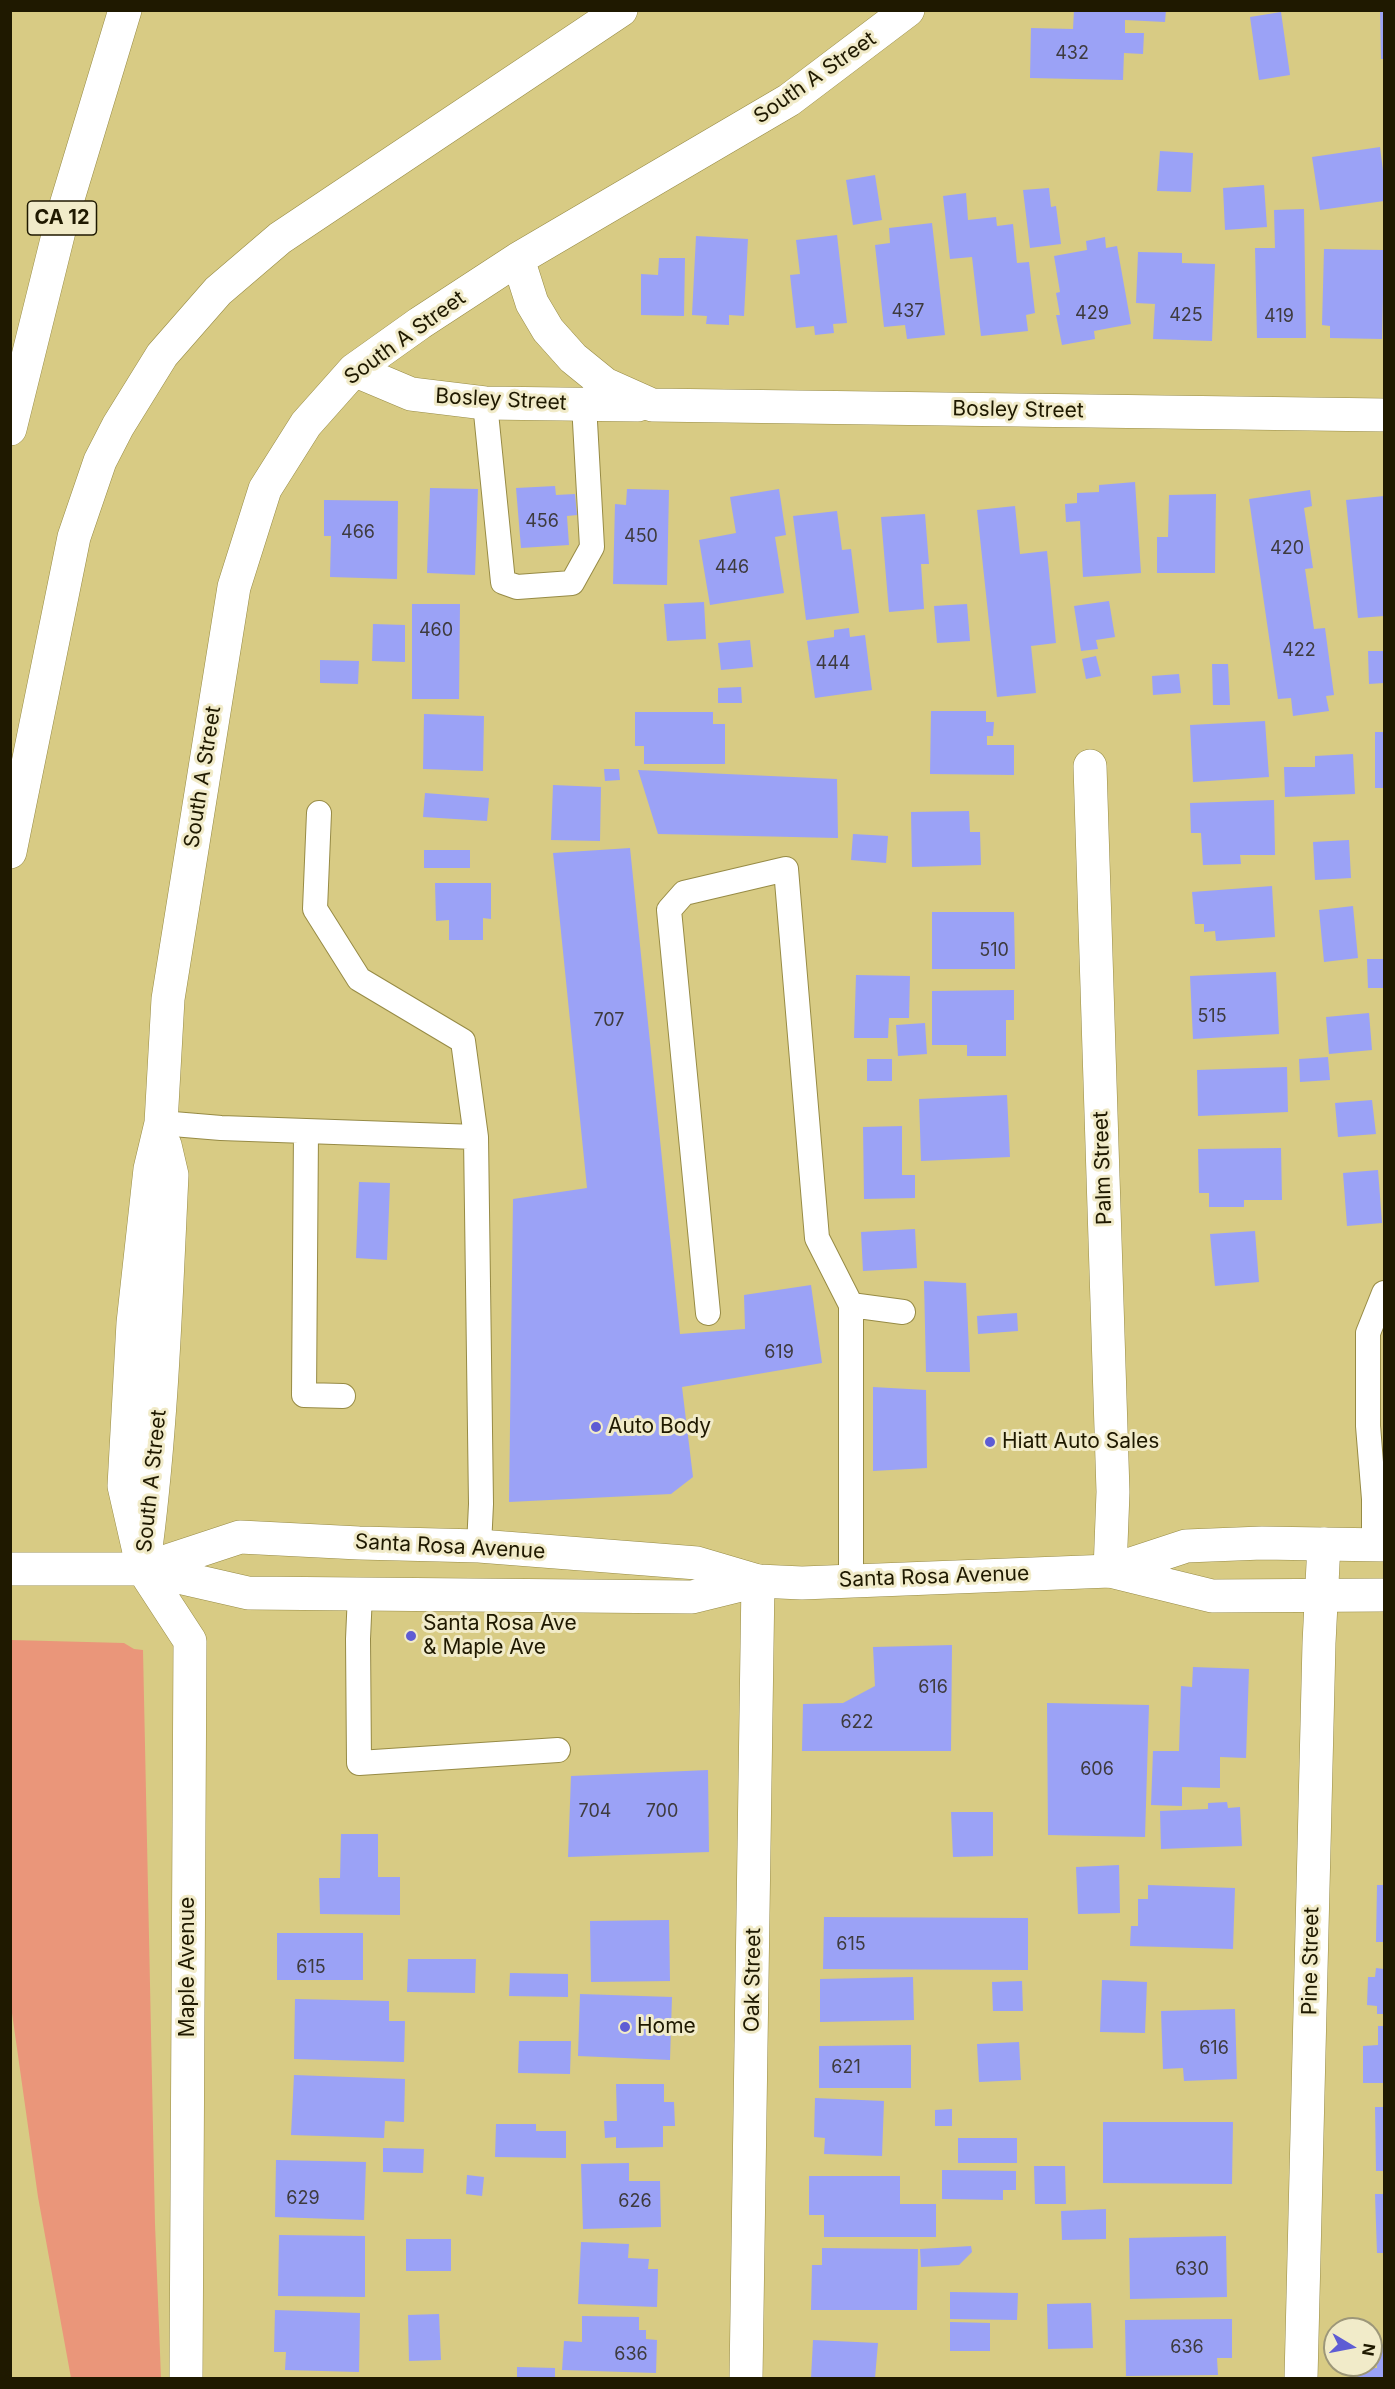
<!DOCTYPE html>
<style>
body{margin:0}
#map{position:relative;width:1395px;height:2389px;overflow:hidden;background:#d8cb84;font-family:Inter,sans-serif}
canvas{display:block}
.frame{position:absolute;inset:0;border:12px solid #1f1900;pointer-events:none}
.north{position:absolute;left:1323px;top:2317px;width:60px;height:60px;box-sizing:border-box;background:#f1ebc9;border:2px solid #9d9779;border-radius:50%;rotate:100deg;font-size:16px;font-weight:700;line-height:24px;text-align:center;color:#1f1900}
.north::after{content:'';display:block;margin:auto;width:21px;height:27px;background:#5e5cd4;clip-path:polygon(50% 0,100% 100%,50% 72%,0 100%)}
</style>
<div id="map">
<canvas width="1395" height="2389"></canvas>
<div class="frame"></div>
<div class="north">N</div>
</div>
<script>
const ctx = document.querySelector('canvas').getContext('2d');
ctx.lineJoin = 'round';
function paint(path, color) {
  ctx.fillStyle = color;
  ctx.fill(path, 'evenodd');
}
function strokePath(path, color, width, dash) {
  ctx.strokeStyle = color;
  ctx.lineWidth = width;
  ctx.lineCap = dash ? 'butt' : 'round';
  ctx.setLineDash(dash || []);
  ctx.stroke(path);
}
function drawText(font, color, halo, rows, align = 'center') {
  ctx.font = font + ' Inter,sans-serif';
  ctx.lineWidth = 6;
  ctx.setLineDash([]);
  ctx.textBaseline = 'middle';
  ctx.strokeStyle = halo;
  ctx.fillStyle = color;
  for (const [text, x, y, turn = 0] of rows) {
    ctx.save();
    ctx.translate(x, y);
    ctx.rotate((+turn || 0) * Math.PI / 180);
    ctx.textAlign = isNaN(turn) ? turn : align;
    if (halo) ctx.strokeText(text, 0, 0);
    ctx.fillText(text, 0, 0);
    ctx.restore();
  }
}
paint(new Path2D(`
 M11,1640L124,1643L134,1649L143,1650L155,2224L161,2378H71L38,2197L11,2006Z`), '#ea967a');
paint(new Path2D(`
 M1074,10H1166L1165,22L1125,20V33H1144L1143,54L1124,53L1123,80L1030,78L1031,28L1073,29Z
 M1380,10H1384V59H1381Z
 M1281,12L1290,75L1259,80L1250,17Z
 M1380,147L1384,179V201L1320,210L1312,157Z
 M1160,151L1193,153L1191,192L1157,191Z
 M875,175L882,220L853,225L846,180Z
 M1264,185L1267,227L1225,230L1223,188Z
 M1049,188L1051,207L1056,206L1061,244L1030,248L1023,190Z
 M966,193L968,220L996,217L997,226L1013,224L1017,263L1029,262L1035,313L1026,315L1028,331L981,336L972,257L950,259L943,196Z
 M1304,209L1306,338H1257L1255,248H1275L1274,210Z
 M932,223L945,335L907,339L905,325L884,327L875,245L890,243L889,228Z
 M837,235L847,323L833,324L834,333L815,335L814,326L796,328L790,275L800,274L796,240Z
 M696,236L748,239L744,316L729,315V325L706,324L707,316L692,315Z
 M1105,237L1106,248L1117,246L1131,324L1094,331L1095,339L1062,345L1056,315H1060L1056,293L1060,292L1054,256L1087,250L1086,241Z
 M1324,249L1384,250L1382,339L1330,338V326L1322,325Z
 M1138,252L1182,253V263L1215,264L1212,341L1153,339L1155,304L1136,303Z
 M659,258H685L684,316L641,315V274L658,275Z
 M1135,482L1141,573L1083,577L1080,521L1066,522L1065,504L1077,503V493L1099,492V485Z
 M555,486L556,495L575,494L577,515L567,516L569,545L521,548L516,488Z
 M430,488L478,489L475,575L427,573Z
 M627,489L669,490L667,585L613,584L615,504L626,505Z
 M779,489L786,535L775,537L784,593L710,605L699,540L736,533L730,497Z
 M1310,490L1312,506L1304,508L1313,568L1305,569L1314,629L1325,628L1334,695L1326,696L1329,711L1293,716L1291,698L1278,699L1249,499Z
 M1216,494L1215,573H1157V537H1168L1169,495Z
 M1384,496V616L1358,618L1346,500Z
 M324,500L398,501L397,579L330,577L331,536H324Z
 M1015,506L1020,554L1047,551L1056,643L1031,646L1036,693L997,697L977,510Z
 M837,511L842,550L851,549L859,613L806,620L793,516Z
 M925,514L929,564H921L924,609L889,612L881,517Z
 M1109,601L1115,637L1096,640L1098,649L1081,651L1074,606Z
 M704,602L706,639L667,641L664,604Z
 M412,604H460L459,699H412Z
 M967,604L970,641L937,643L934,606Z
 M373,624L405,625V662L372,661Z
 M849,628L850,637L865,635L872,690L815,698L807,641L834,637V630Z
 M750,640L753,667L721,670L718,643Z
 M1368,651H1384V683L1369,684Z
 M1096,656L1101,676L1086,679L1082,659Z
 M320,660L359,661L358,684L320,683Z
 M1212,664H1228L1230,705H1213Z
 M1179,674L1181,693L1153,695L1152,676Z
 M741,687L742,703H718V688Z
 M931,711H986V722H994L993,736H987V745H1014V775L930,774Z
 M635,712H713V724H725V764H644V746H635Z
 M424,714L484,716L483,771L423,769Z
 M1265,721L1269,777L1193,782L1190,725Z
 M1375,732H1384V788H1375Z
 M1353,754L1355,794L1285,797L1284,767H1315V756Z
 M604,769H619L620,780L605,781Z
 M638,770L837,779L838,838L658,834Z
 M553,785L601,787L600,841L551,840Z
 M425,793L489,798L487,821L423,817Z
 M1274,800L1275,855H1240L1241,864L1203,865L1201,833H1191L1190,803Z
 M969,811L970,832H980L981,865L912,867L911,812Z
 M853,834L888,836L886,863L851,860Z
 M1349,840L1351,878L1315,880L1313,842Z
 M630,848L680,1334L745,1329L744,1295L811,1285L822,1363L682,1387L693,1477L671,1494L509,1502L513,1199L587,1188L553,853Z
 M424,850H470V868H424Z
 M435,883H491V919L483,918V940H449V920L436,921Z
 M1272,886L1275,937L1216,941L1215,931L1204,932V924H1195L1192,892Z
 M1353,906L1358,958L1324,962L1319,910Z
 M932,912H1014L1015,969H932Z
 M1367,959H1384V988H1368Z
 M1276,972L1279,1034L1193,1039L1190,976Z
 M856,975L910,976L909,1018H889L888,1038H854Z
 M1014,990V1020H1006V1056H967V1045H932V991Z
 M1369,1013L1372,1050L1329,1054L1326,1017Z
 M925,1023L927,1054L898,1056L896,1025Z
 M1328,1057L1330,1080L1300,1082L1299,1059Z
 M867,1059H892V1081H867Z
 M1287,1067L1288,1112L1198,1116L1197,1070Z
 M1007,1095L1010,1157L921,1161L919,1099Z
 M1372,1100L1376,1134L1338,1137L1335,1103Z
 M902,1126V1175H915V1198L864,1199L863,1127Z
 M1281,1148L1282,1200H1244V1207H1209V1193H1199L1198,1149Z
 M1378,1170L1382,1223L1347,1226L1343,1173Z
 M359,1182L390,1183L387,1260L356,1258Z
 M915,1229L917,1268L863,1271L861,1232Z
 M1255,1231L1259,1282L1215,1286L1210,1234Z
 M924,1281L966,1283L970,1372H926Z
 M1017,1313L1018,1331L978,1334L977,1316Z
 M873,1387L926,1390L927,1468L873,1471Z
 M952,1645L951,1751H802L803,1704L843,1703L875,1686L873,1647Z
 M1193,1667L1249,1669L1246,1758L1220,1757V1788L1182,1787V1806L1151,1805L1153,1751H1179L1181,1686L1192,1687Z
 M1047,1703L1149,1705L1145,1837L1048,1835Z
 M708,1770L709,1852L568,1857L571,1776Z
 M1227,1802L1228,1808L1240,1807L1242,1846L1161,1849L1160,1811L1208,1809V1803Z
 M951,1812H993V1856L953,1857Z
 M341,1834H378V1877H400V1915L320,1914L319,1878H340Z
 M1119,1865L1120,1913L1078,1914L1076,1867Z
 M1148,1885L1235,1888L1233,1949L1130,1946L1131,1926H1138V1899H1148Z
 M1377,1885H1384V1942H1376Z
 M824,1917L1028,1918V1970L823,1969Z
 M669,1920L670,1981L591,1982L590,1921Z
 M277,1933H363V1980H277Z
 M408,1959H476L475,1993L407,1992Z
 M1376,1968L1384,1969V2014H1377V2006L1367,2005L1368,1977H1375Z
 M510,1973L568,1974V1997L509,1996Z
 M913,1977L914,2020L820,2022V1979Z
 M1102,1980L1147,1982L1145,2033L1100,2032Z
 M1022,1981L1023,2011H993L992,1982Z
 M580,1994L672,1997L670,2060L578,2056Z
 M295,1999L389,2001V2021H405L404,2062L294,2059Z
 M1235,2009L1237,2079L1184,2081L1183,2068L1163,2069L1161,2011Z
 M1378,2026H1384V2083H1363V2046L1378,2045Z
 M519,2041H571L570,2074L518,2073Z
 M1019,2042L1021,2080L979,2082L977,2044Z
 M911,2045V2088H819V2046Z
 M294,2075L405,2079L404,2122L385,2121L384,2138L291,2135Z
 M616,2084H664V2102H674L675,2126H663V2147L616,2148V2137L605,2138L604,2121H617Z
 M815,2098L884,2101L882,2156L824,2154L825,2138L814,2137Z
 M1375,2107H1384V2171H1376Z
 M952,2109V2126H935V2110Z
 M1103,2122H1233L1232,2184L1103,2183Z
 M496,2124H536V2131H566V2158L495,2157Z
 M958,2138H1017V2163H958Z
 M383,2148L424,2149L423,2173L383,2172Z
 M276,2160L366,2162L364,2220L275,2217Z
 M629,2163V2181H660L661,2227L583,2229L581,2164Z
 M1034,2166H1065L1066,2204H1035Z
 M942,2170L1016,2171V2190H1003V2200L942,2199Z
 M467,2175L484,2177L482,2196L466,2194Z
 M809,2176H900V2204H936V2237H824V2215H809Z
 M1375,2194H1384V2253H1377Z
 M1106,2209V2239L1062,2240L1061,2211Z
 M279,2235L365,2236V2297L278,2296Z
 M1226,2236L1227,2297L1130,2299L1129,2238Z
 M406,2239H451V2271H406Z
 M581,2242L629,2244L628,2258L649,2259L648,2269H658L657,2307L578,2304Z
 M971,2246L972,2252L959,2265L921,2267L920,2249Z
 M822,2248L918,2249L917,2310H811L812,2265H822Z
 M950,2292L1018,2293L1017,2320L950,2319Z
 M1091,2303L1093,2348L1048,2349L1047,2304Z
 M275,2310L360,2313L359,2372L285,2370L286,2352H274Z
 M439,2314L441,2360L409,2361L408,2315Z
 M582,2316L639,2317V2330H646V2339L657,2340L656,2373L562,2370L564,2341L582,2342Z
 M1232,2319V2358H1217L1218,2375L1126,2376L1125,2320Z
 M950,2322L990,2323V2351H950Z
 M813,2340L878,2343L875,2378H811Z
 M1376,2344H1384V2378H1357V2368H1377Z
 M517,2367L555,2368V2378H517Z`), '#9ba2f6');
const lane = new Path2D(`
 M485,403L503,582L517,587L572,583L592,547L584,404
 M319,813L315,909L359,979L463,1041L476,1137
 M161,1123L221,1128L476,1137L481,1504L479,1546
 M306,1131L304,1395L343,1396
 M708,1313L669,910L684,893L786,869L817,1238L851,1305
 M1374,1544V1499L1368,1426V1333L1384,1293
 M851,1581V1305L903,1312
 M360,1594L358,1639L359,1763L558,1750`);
const street = new Path2D(`
 M518,259L532,303L548,330L573,358L605,384L652,405L1384,415
 M354,370L411,394L485,403L638,405
 M1090,766L1113,1492L1110,1571
 M146,1548C162,1424 166,1300 172,1175L165,1145
 M143,1569L124,1486L133,1323L150,1169L161,1123L168,999L234,587L265,489L306,424L354,370L420,323L518,259L789,100L908,10
 M746,2378L758,1581
 M1301,2378L1319,1643L1324,1544`);
const secondary = new Path2D(`
 M10,1569H143L248,1593L692,1597L757,1581
 M143,1569L240,1537L359,1543L479,1546L697,1563L758,1581L802,1583L1110,1571L1212,1596L1384,1595
 M143,1569L190,1641L186,2378
 M1110,1571L1186,1546L1262,1543L1384,1545`);
const highway = new Path2D(`
 M10,429L63,215L125,10
 M10,852L74,537L100,461L118,426L162,355L218,291L280,238L621,10`);
strokePath(lane, '#978b45', 26);
strokePath(street, '#978b45', 34);
strokePath(secondary, '#978b45', 34);
strokePath(highway, '#978b45', 34);
strokePath(lane, '#fff', 24);
strokePath(street, '#fff', 33);
strokePath(secondary, '#fff', 33);
strokePath(highway, '#fff', 33);
for (const [x, y, r, color] of [
 [596,1427,6,"#5e5cd4"],
 [990,1442,6,"#5e5cd4"],
 [411,1636,6,"#5e5cd4"],
 [625,2027,6,"#5e5cd4"]
]) {
  const dot = new Path2D();
  dot.arc(x, y, r, 0, 2 * Math.PI);
  ctx.fillStyle = color;
  ctx.fill(dot);
  strokePath(dot, '#f1ebc9', 2);
}
drawText('18px', '#3e3b3e', null, [
 ["432",1072,54],
 ["437",908,312],
 ["429",1092,314],
 ["425",1186,316],
 ["419",1279,317],
 ["456",542,522],
 ["466",358,533],
 ["450",641,537],
 ["420",1287,549],
 ["446",732,568],
 ["460",436,631],
 ["422",1299,651],
 ["444",833,664],
 ["510",994,951],
 ["515",1212,1017],
 ["707",609,1021],
 ["619",779,1353],
 ["616",933,1688],
 ["622",857,1723],
 ["606",1097,1770],
 ["704",595,1812],
 ["700",662,1812],
 ["615",851,1945],
 ["615",311,1968],
 ["616",1214,2049],
 ["621",846,2068],
 ["629",303,2199],
 ["626",635,2202],
 ["630",1192,2270],
 ["636",1187,2348],
 ["636",631,2355]
]);
for (const [x, y, w] of [
 [62,218,69]
]) {
  const box = new Path2D();
  box.roundRect(x - w / 2, y - 17, w, 34, 4.5);
  ctx.fillStyle = '#f1ebc9';
  ctx.fill(box);
  strokePath(box, '#1f1900', 1.5);
}
drawText('bold 20px', '#1f1900', null, [
 ["CA 12",62,218]
]);
drawText('21px', '#1f1900', '#f1ebc9', [
 ["South A Street",815,78,-35],
 ["South A Street",405,338,-36],
 ["Bosley Street",501,400,3],
 ["Bosley Street",1018,410,1],
 ["South A Street",203,777,-81],
 ["Palm Street",1103,1168,-92],
 ["South A Street",152,1481,-84],
 ["Santa Rosa Avenue",450,1547,3],
 ["Santa Rosa Avenue",934,1577,-2],
 ["Pine Street",1311,1961,-89],
 ["Maple Avenue",188,1967,-90],
 ["Oak Street",753,1980,-89]
]);
drawText('21px', '#1f1900', '#f1ebc9', [
 ["Auto Body",608,1427],
 ["Hiatt Auto Sales",1002,1442],
 ["Santa Rosa Ave",423,1624],
 ["& Maple Ave",423,1648],
 ["Home",637,2027]
], 'left');
</script>
